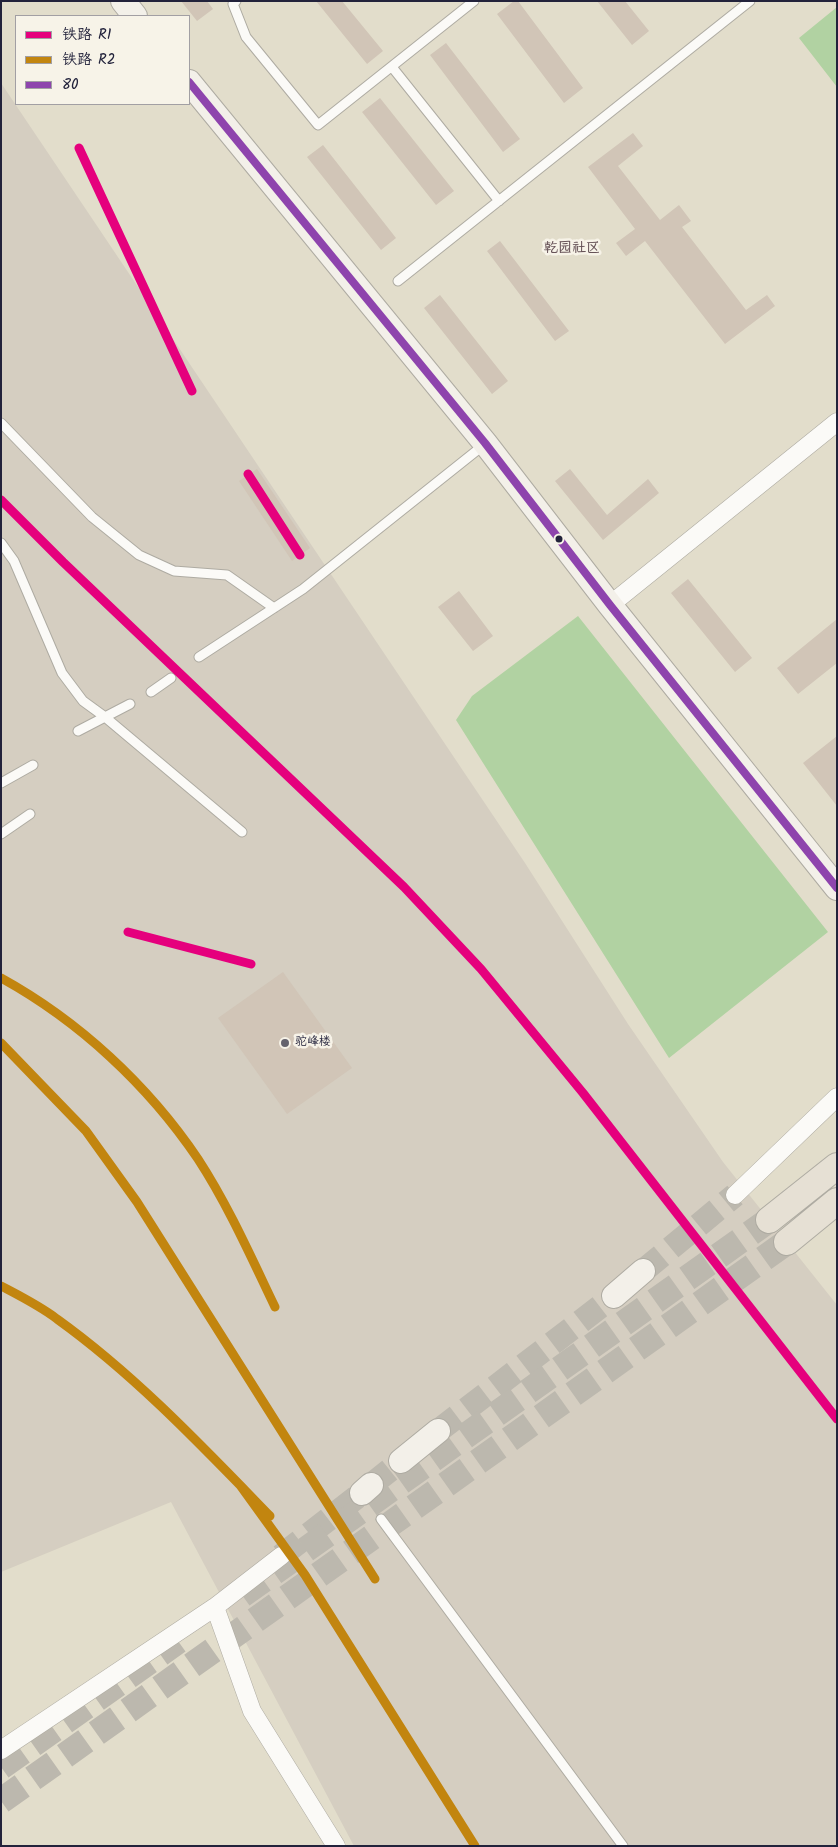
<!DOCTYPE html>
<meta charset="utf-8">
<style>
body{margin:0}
#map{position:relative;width:838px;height:1847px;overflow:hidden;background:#e2ddcb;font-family:Kalam,"LXGW WenKai TC",sans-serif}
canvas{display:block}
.frame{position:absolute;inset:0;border:2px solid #22223b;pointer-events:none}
.legend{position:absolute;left:15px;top:15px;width:175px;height:90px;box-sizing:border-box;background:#f7f3e8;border:1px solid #a29fa3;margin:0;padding:6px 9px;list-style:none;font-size:15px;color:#22223b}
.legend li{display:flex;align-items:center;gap:10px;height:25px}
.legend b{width:25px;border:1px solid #a29fa3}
</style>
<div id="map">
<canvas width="838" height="1847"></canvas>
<div class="frame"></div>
<ul class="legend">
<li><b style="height:6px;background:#e5007d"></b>铁路 R1</li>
<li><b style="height:6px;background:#c2850f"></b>铁路 R2</li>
<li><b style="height:6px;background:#8e44ad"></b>80</li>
</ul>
</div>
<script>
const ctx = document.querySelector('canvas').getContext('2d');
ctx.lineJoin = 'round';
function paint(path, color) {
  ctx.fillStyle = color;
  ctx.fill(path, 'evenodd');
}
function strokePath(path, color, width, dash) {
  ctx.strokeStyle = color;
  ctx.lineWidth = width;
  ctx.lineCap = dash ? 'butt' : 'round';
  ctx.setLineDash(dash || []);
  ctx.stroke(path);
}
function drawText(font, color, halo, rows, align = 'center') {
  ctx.font = font + ' Kalam,"LXGW WenKai TC",sans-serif';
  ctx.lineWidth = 5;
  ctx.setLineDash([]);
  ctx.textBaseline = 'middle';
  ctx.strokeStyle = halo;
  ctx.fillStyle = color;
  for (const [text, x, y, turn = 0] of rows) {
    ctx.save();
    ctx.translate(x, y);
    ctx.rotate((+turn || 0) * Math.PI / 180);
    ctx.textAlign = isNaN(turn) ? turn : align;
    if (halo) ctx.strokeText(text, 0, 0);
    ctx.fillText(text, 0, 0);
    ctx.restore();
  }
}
paint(new Path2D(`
 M1,83L525,863L628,1024L723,1162L837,1305V1846H354L171,1502L1,1572Z`), '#d5cec1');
paint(new Path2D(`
 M837,7V87L799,38Z
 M578,616L828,932L669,1058L456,720L472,696Z`), '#b1d2a2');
paint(new Path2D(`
 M181,1H207L213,9L197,21Z
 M316,1H342L383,51L367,64Z
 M514,1H518L583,88L564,103L497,14Z
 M597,1H625L649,31L632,45Z
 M446,43L520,139L503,152L430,55Z
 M380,98L454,191L436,205L362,112Z
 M633,133L643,146L618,166L660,220L679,205L691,221L682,227L746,310L767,295L775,306L725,344L645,241L626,256L616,243L635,229L588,167Z
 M323,145L396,238L381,250L307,157Z
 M500,241L569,331L555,341L487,251Z
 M440,295L508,381L492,394L424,308Z
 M257,469L310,548L292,561L239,481Z
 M570,469L607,515L648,479L659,493L603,540L555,481Z
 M688,579L752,658L735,672L671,593Z
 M459,591L493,636L473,651L438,607Z
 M837,619V663L798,694L777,668Z
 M837,736V806L803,763Z
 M283,972L352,1068L287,1114L218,1018Z`), '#d1c5b7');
strokePath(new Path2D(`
 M643,1271L735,1195
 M438,1431L614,1296
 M371,1485L401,1461
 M281,1556L362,1493`), '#bcb8ae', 24, [24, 12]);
strokePath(new Path2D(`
 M242,1595L769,1220
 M1,1767L178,1641
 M1,1801L787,1242`), '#bcb8ae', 26, [26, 13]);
const lane = new Path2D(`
 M236,1L233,4L246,37L318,125L474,1
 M392,67L499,201
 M398,281L750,1
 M1,423L92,517L139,555L174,571L227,575L274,608
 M1,543L14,561L62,673L83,701L105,717L242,832
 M199,657L303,589L485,444
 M151,692L171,678
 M78,731L130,704
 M1,783L33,765
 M1,834L30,814
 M381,1519L623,1846`);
const street = new Path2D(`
 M610,605L837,422
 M735,1195L837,1097
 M215,1607L252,1711L336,1846
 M1,1750L215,1607L281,1556`);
const secondary = new Path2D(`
 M123,1L135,16
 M189,82L485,443L610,605L837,888
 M614,1296L643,1271
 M401,1461L438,1431
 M362,1493L371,1485`);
const primary = new Path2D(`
 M769,1220L837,1166
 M787,1242L837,1201`);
strokePath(lane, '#aeaba2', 11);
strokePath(street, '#aeaba2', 19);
strokePath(secondary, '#aeaba2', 26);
strokePath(primary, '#aeaba2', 28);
strokePath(lane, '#fbfaf7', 9);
strokePath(street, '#fbfaf7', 18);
strokePath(secondary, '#f3f0e9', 24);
strokePath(primary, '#e6e0d4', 26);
strokePath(new Path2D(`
 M189,82L485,443L610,605L837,888`), '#8e44ad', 8);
strokePath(new Path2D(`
 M79,148L192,391
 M248,474L300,555
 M1,500L63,562L404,887L481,969L583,1093L837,1419
 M128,932L251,964`), '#e5007d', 9);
strokePath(new Path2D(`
 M1,978C79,1021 148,1085 198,1159C228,1205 251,1257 275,1307
 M1,1043L86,1131L137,1202L375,1579
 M1,1286C20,1296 40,1306 57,1319C135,1375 203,1447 270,1516
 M240,1485L305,1575L475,1846`), '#c2850f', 9);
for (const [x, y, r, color] of [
 [559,539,4.5,"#22223b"],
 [285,1043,5,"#65636d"]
]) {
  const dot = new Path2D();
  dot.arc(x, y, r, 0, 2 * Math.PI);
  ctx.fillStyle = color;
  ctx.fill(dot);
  strokePath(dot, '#f7f3e8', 2);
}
drawText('12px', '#22223b', '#f7f3e8', [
 ["驼峰楼",295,1043]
], 'left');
drawText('bold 14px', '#675358', '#f7f3e8', [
 ["乾园社区",572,250]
]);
</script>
